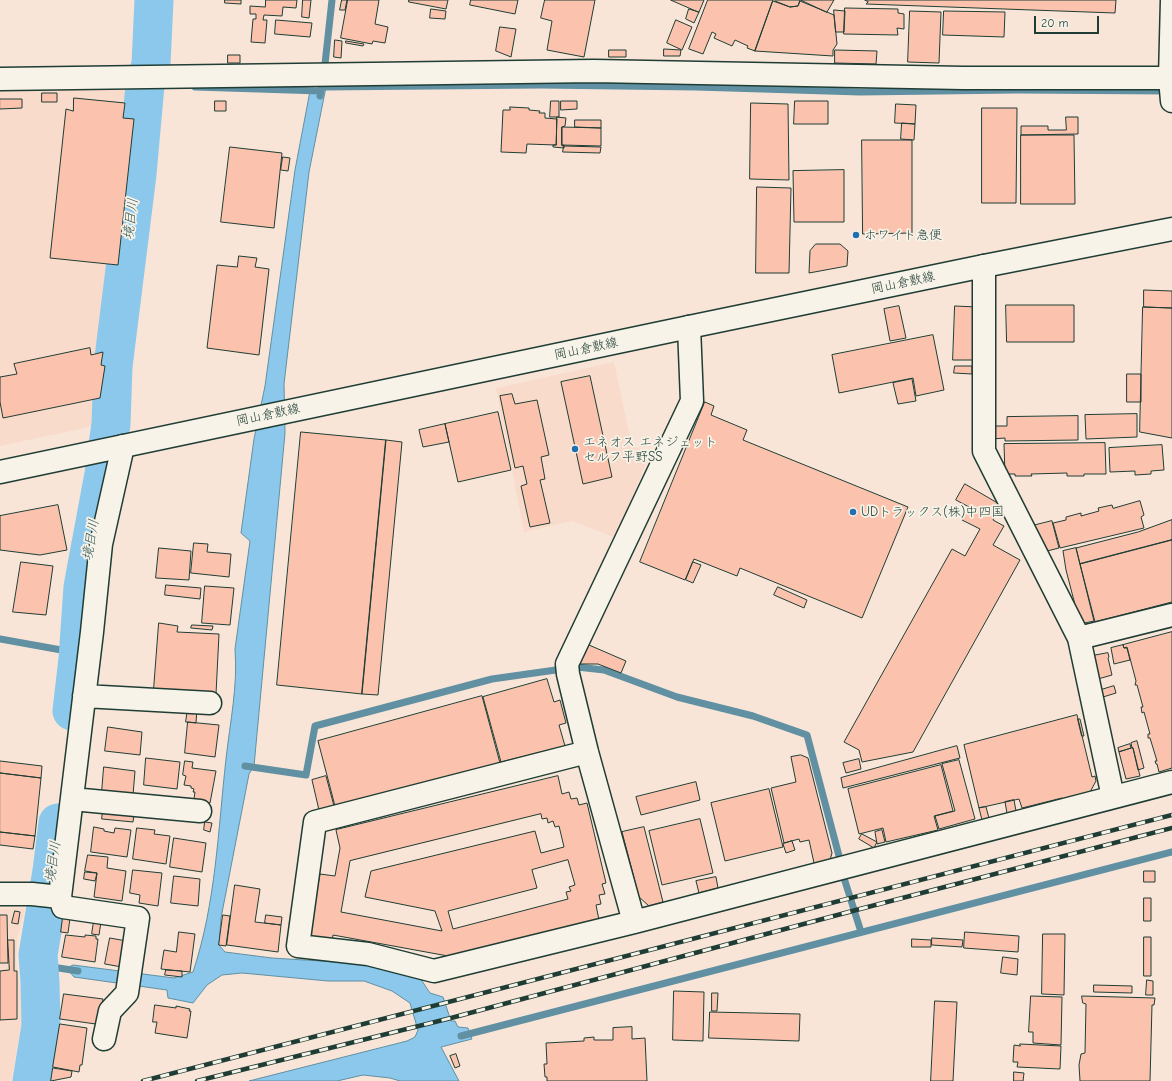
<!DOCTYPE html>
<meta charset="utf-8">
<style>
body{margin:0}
#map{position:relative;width:1172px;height:1081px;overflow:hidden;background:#f8e5d7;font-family:"Comic Neue",sans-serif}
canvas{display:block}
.scale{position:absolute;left:1034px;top:16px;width:65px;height:18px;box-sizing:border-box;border:2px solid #1f3d34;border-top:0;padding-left:5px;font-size:12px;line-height:14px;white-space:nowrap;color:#1f3d34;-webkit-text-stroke:3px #f7f3e8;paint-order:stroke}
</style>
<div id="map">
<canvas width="1172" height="1081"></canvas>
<div class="scale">20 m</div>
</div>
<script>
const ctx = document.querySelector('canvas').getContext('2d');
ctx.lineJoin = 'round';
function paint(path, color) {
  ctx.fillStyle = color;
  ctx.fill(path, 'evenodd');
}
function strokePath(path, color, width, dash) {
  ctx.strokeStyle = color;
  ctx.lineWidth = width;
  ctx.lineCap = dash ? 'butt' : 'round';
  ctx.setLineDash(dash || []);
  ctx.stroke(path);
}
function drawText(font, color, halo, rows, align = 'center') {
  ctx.font = font + ' "Comic Neue","Klee One",sans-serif';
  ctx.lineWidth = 3.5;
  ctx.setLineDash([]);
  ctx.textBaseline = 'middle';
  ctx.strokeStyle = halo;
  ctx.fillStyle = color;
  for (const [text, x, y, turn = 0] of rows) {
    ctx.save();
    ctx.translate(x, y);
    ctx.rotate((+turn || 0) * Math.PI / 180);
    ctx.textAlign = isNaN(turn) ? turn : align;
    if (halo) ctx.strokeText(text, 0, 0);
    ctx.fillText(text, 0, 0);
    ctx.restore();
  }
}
paint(new Path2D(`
 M138,89L137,121L120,269L99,425L0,446V91Z
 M614,362L632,446L650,453L616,538L572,521L524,532L496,388Z
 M25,908L17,939L16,962L24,1011L11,1081H0V909Z`), '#f9dbcb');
const water = new Path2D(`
 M322,87H326L309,172L284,384L285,433L254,766L249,774L221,918L219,945L225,952L272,958L369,964L420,978L430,993L443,997L451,1021H455L458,1027L468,1028L472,1039L441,1047L459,1081H400L390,1078L363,1075L337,1081H249L407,1041L415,1037L418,1030L410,1003L392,991L364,981H328L242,973L222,975L207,985L193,1003L168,998L167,990L74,977L69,971V967L73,965L174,978L193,972C216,903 218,830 226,759C230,722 238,686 235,649L250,541L241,533L254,439L265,386L295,170L310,91H321Z`);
paint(water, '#8cc8ec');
strokePath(water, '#6090a2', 1);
strokePath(new Path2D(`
 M195,87L321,91
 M322,87L541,85L696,87L860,92L1016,90L1170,91
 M320,96L325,64L332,0
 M0,639L78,653
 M245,766L306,775L315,726L492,679L577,667L604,670L677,697L753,716L807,735L839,856
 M844,878L861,932
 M39,965L78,971
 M461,1036L1172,852`), '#6090a2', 7);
strokePath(new Path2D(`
 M72,711L78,659L83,587L104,474L111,424L113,366L137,174L145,85L151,64L154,0
 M32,1081L41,1026L40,982L38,955L52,871L58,823`), '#8cc8ec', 39);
const building = new Path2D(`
 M225,0H241V4L225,3Z
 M266,0H297L296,8L283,7L282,16L264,15L263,20H267L265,43L251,42L253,19H256V14H250V6L265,7Z
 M303,0H311L309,18L302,17Z
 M342,0H347L345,10H340Z
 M348,0H379L375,24L388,27L385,43L373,41L372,44L341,38Z
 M409,0H448L446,9L409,2Z
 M471,0H518L515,14L470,5Z
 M545,0H595L584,57L547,50L552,21L541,18Z
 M671,0H704L699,12Z
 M708,0H773L755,51L747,48L748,46L735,40L732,46L714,38L716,34L712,32L703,54L689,49Z
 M776,0H800L798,6L790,7L775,1Z
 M801,0H834L827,12Z
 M865,0H1116L1115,13L866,4L868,2Z
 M773,1L790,7L798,6L800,1L834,15L837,44L833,50V56L755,51Z
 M845,8L898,9V13L904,14V29L897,28L898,35L844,34Z
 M431,9L446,11L445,19L430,18Z
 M689,9L699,12L694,23L686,19Z
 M834,10L845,11L844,32H836Z
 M910,11L941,12L939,63L908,62Z
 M944,11L1005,12L1004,37L943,35Z
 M276,20L312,23L310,37L275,34Z
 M676,20L692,27L682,50L667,43Z
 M500,27L516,29L511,57L496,51Z
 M335,40L342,41L341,58L334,57Z
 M346,41L364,44L363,46L346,43Z
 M664,49L681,50L680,56H664Z
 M609,50H626V57H609Z
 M835,50L877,51L876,64L835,63Z
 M228,55H240V63H228Z
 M42,93H57V102H42Z
 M74,98L125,103L123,118L134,119L118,265L50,258L66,109L73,111Z
 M0,99H22V108L0,109Z
 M215,101H226V111H215Z
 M551,101H559V117H550Z
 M561,101H577V109L561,110Z
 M795,101H828V124H794Z
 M751,103L788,104L789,180L750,179Z
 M896,104L916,105L915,124L895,123Z
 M510,107L529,108V110L540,111L539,113H545V118L557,119L556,145L527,144L526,153L501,152L503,110H510Z
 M982,108H1017L1016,203H982Z
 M557,117L566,118L565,126L562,127V146L564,145V148L553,147V145H556Z
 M1066,117H1078V134L1021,135V126H1048V130H1066Z
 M575,120H601V128L575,127Z
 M902,123L915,124L914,140L901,139Z
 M562,127L601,128V146L562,145Z
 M1021,135H1074L1075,204H1021Z
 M862,140H912V233L863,234Z
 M564,146L601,147L600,153L563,152Z
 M230,147L282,153L274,228L221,222Z
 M283,157L290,158L288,171L281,170Z
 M844,170V222H794L793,171Z
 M757,187L791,188L789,273H756Z
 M816,244H840L848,251L847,266L809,273L810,251Z
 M239,256L257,258L255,267L269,269L259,355L207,348L217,265L237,267Z
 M1144,290L1172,291V308L1144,307Z
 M1006,305H1074V342H1007Z
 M899,306L906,338L890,341L884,309Z
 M955,306L977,307L975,360H953Z
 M1143,307L1172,308V438L1140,432Z
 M933,335L944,390L916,396L913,378L839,393L832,355Z
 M90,348L91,355L103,352L101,365L105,366L100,398L3,418L0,402V377L17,374L14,364Z
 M955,366H972V374L954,373Z
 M1127,374H1141V402H1127Z
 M590,376L612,477L583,484L561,382Z
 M912,379L916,401L898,404L893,383Z
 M512,394L515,404L537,400L549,455L541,457L545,479L540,480L550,523L530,527L521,486L527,484L523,466L515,468L500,396Z
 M705,402L714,406L711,415L747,430L743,440L908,507L862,618L740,568L737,576L694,559L685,580L640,562Z
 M498,412L511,470L458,482L445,424Z
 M1137,414V437L1086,439L1085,415Z
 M1078,416V440L1005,441V438L991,439V426H1007V417Z
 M445,424L449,442L423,447L419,430Z
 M301,432L386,440L362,694L277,685Z
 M386,440L402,442L378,695L362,694Z
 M1105,443L1106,474H1084V476H1067V473L1031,474L1032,476H1015V474H1005L1004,444Z
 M1162,445L1164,470L1151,471V474L1135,475V471L1110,472L1109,448Z
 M965,484L1001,505L993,520L1004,526L993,545L1020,560L913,752L862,762L859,750L844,742L952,549L965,556L980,529L962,520L969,507L956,500Z
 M1140,501L1144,515L1141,517L1144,528L1060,548L1053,523L1066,520V517L1081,513V516L1099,511L1098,508L1112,505L1113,508Z
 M58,505L67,550L40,555L0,550V516Z
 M1172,520V540L1080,564L1076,548L1138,532Z
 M1052,521L1059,548L1043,552L1032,526Z
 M1172,540V602L1095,622L1080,564Z
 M194,543L208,544L207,552L231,554L229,577L191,573Z
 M159,548L191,551L189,580L156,578Z
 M1076,548L1094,621L1080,624L1066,570L1063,551Z
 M21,562L53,566L46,615L13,612Z
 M693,562L701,565L693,583L686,580Z
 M166,585L201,588L200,599L165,595Z
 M205,586L234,588L230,625L202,623Z
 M778,587L807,600L804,608L774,595Z
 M159,623L178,626L177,632L219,634L216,694L154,689Z
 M192,625L213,626L212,630L191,628Z
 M1172,632V768L1159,772L1157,764H1156L1155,761H1157L1150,738H1148V734H1150L1144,712L1142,713L1141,707H1143L1137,685H1135L1136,681L1127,647L1124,648L1123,645Z
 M589,645L626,661L621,673L598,664H579Z
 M1123,645L1124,648H1127L1130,660L1114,664L1111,648Z
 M1108,653L1109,657L1108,658L1112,675L1098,679L1092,656Z
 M547,679L554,702L560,700L566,723L559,725L565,746L501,762L483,697Z
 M1114,686L1116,693L1103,697L1101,690Z
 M482,696L500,763L335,806L318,741Z
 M188,708H197L196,723L186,722Z
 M1077,715L1092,777L1095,776L1096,781L1090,792L1062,799V798L1022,808L1019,799L979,808L964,745Z
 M1078,719H1080L1084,736H1082Z
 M188,722L219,725L215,757L185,753Z
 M108,727L142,732L140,755L105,751Z
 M1137,741L1144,768L1138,770L1133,748H1132L1131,743Z
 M1130,744L1131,748L1119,752L1118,748Z
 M957,746L960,758L843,788L841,778Z
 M1133,748L1140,776L1126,779L1119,752Z
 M801,755L808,758L832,853L830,860L814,863L809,840L800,842L799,839L784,843L771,788L796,782L791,757Z
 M146,758L180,762L177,789L144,785Z
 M859,759L861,769L846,773L843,763Z
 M959,760L975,819L939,829L935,816L955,811L942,764Z
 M0,761L42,766L41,778L0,773Z
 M185,761L193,762L192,768L216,771L210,803L197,801V799H194L195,792H193L194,789L191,788V786L184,785L186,776L183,775Z
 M941,765L953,811L934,816L938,830L886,842L883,828L859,834L848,789Z
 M104,767L135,771L133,795L102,792Z
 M0,773L41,778L35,836L0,832Z
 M326,776L334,806L319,810L312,780Z
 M558,776L562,794L569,792L571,799L577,798L579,805L587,803L606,883L602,884L605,894L599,895L601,904L596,905L599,920L448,956L333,935L332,942L308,937L320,874L335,876L340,848L336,830ZM541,814L542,819L547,818L548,823L553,821L555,827L559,826L564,847L541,853L535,831L371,871L365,897L435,911L442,931L341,912L350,861ZM568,860L575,885L569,887L571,891L566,892L568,899L453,929L448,911L537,888L532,870Z
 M696,782L700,800L641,815L636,797Z
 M769,789L783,847L725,861L711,803Z
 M1014,800L1016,811L1007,813L1005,802Z
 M986,807L989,818L982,820L979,808Z
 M103,810L134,814L133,822L102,819Z
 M700,819L713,873L662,885L649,831Z
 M205,822L212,823L210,832L204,830Z
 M94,827L104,829V831L114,833L115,828L131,830L127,857L91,852Z
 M644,827L663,902L649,906L639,897L622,832Z
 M137,828L155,830L154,834L170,836L166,864L133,859Z
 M882,830L885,842L877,844L875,832Z
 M0,832L35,836L33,849L0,845Z
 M862,834L877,842L874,848L859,839Z
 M174,838L206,843L202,872L170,867Z
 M792,841L795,850L786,853L783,844Z
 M88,855L108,857L107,868L126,871L122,901L94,897L97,873L85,871Z
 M133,870L162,873L158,906L139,903L140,895L130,893Z
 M1144,871H1155V882H1144Z
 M85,872L97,873L95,881L84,879Z
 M174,876L200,879L198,906L171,903Z
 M716,877L718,888L699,893L696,881Z
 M235,885L260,889L255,922L281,925L278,952L227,945Z
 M1144,898H1151V921H1144Z
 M15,911L20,912L18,924L12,923Z
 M0,915H7L8,963H0Z
 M223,915L230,916L226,946L219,945Z
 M266,915L282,917L281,925L265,923Z
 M63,917L70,918L68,933L61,932Z
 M94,921L101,922L99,935L92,934Z
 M179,932L195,934L190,972L161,969L164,950L176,952Z
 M965,932L1019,936L1018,952L964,948Z
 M1043,934H1065L1064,995L1042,994Z
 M66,935L85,937V935L96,936V939H98L95,962L62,957Z
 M1144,937H1151V976H1144Z
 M110,938L137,943L133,969L105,964Z
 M932,938L963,940L962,947L932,945Z
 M912,939L931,940V947H912Z
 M8,940H14V971H17V1019L0,1020V971L9,970Z
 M1003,957L1018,959L1017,975L1001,973Z
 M166,970L182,971V977L165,975Z
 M1147,980L1153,981V995H1146Z
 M1094,985L1132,986V993L1094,992Z
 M674,991L704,992L703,1041L673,1040Z
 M712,993H718L717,1011H712Z
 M64,994L103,999L101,1015L103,1025L60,1019Z
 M1031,996L1062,997L1061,1045L1033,1043V1032H1029Z
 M1082,996L1155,998L1154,1005H1152L1150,1081H1080L1079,1065L1081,1054L1085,1053L1086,1004L1083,1003Z
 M935,1001L957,1002L953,1081H931Z
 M155,1005L176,1008V1006L190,1009L189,1011H191L187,1038L155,1033L157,1022H153Z
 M710,1012L800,1014L799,1041L709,1038Z
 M60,1024L87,1028L82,1065H80L79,1072L53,1067Z
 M632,1027V1039L645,1038L647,1081H547V1077H545L544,1064H547L546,1043L584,1041V1038L594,1037V1040H613V1028Z
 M1020,1044L1061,1046L1060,1069L1017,1067L1018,1062H1013L1014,1045L1020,1046Z
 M456,1054L460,1066L455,1068L450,1056Z
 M53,1068L72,1071L71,1077L51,1081Z
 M1014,1072L1024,1073L1023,1081H1014Z`);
paint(building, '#fbc3ae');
strokePath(building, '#1f3d34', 1);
const minor = new Path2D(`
 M1172,0L1170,78L1172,101
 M0,79L594,71L963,78H1172
 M984,266V451L1079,638L1113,797
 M1079,638L1172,615
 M84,696L210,703
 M587,752L315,822L298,946L368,954L434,971L634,922L1172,782
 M72,799L200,811
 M0,894H32L60,897L92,632L101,544L123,446
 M60,897L63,907L138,918L127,993L110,1011L104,1039
 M634,922L587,752L568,674L567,664L692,401L689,327`);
const major = new Path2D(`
 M0,472L689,327L984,266L1172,229`);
strokePath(minor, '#1f3d34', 25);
strokePath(major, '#1f3d34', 25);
strokePath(minor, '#f7f3e8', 22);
strokePath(major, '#f7f3e8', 22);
const rail = new Path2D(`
 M143,1081L1172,815
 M197,1081L451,1018L860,909L1172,828`);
strokePath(rail, '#1f3d34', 4.5);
strokePath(rail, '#f7f3e8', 3, [9]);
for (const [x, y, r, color] of [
 [856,235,4,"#1f6fb2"],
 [575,449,4,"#1f6fb2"],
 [853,512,4,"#1f6fb2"]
]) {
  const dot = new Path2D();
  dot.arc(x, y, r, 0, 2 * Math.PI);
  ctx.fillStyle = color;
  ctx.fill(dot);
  strokePath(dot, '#f7f3e8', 1.5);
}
drawText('13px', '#1f3d34', '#f7f3e8', [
 ["ホワイト急便",864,235],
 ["エネオス エネジェット",583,442],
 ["セルフ平野SS",583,457],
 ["UDトラックス(株)中四国",861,512]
], 'left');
drawText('13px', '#1f3d34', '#f7f3e8', [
 ["岡山倉敷線",903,283,-12],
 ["岡山倉敷線",586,349,-12],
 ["岡山倉敷線",268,415,-12]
]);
drawText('italic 14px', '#355959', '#f7f3e8', [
 ["境目川",131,219,-83],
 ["境目川",91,540,-80],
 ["境目川",53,862,-82]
]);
</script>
